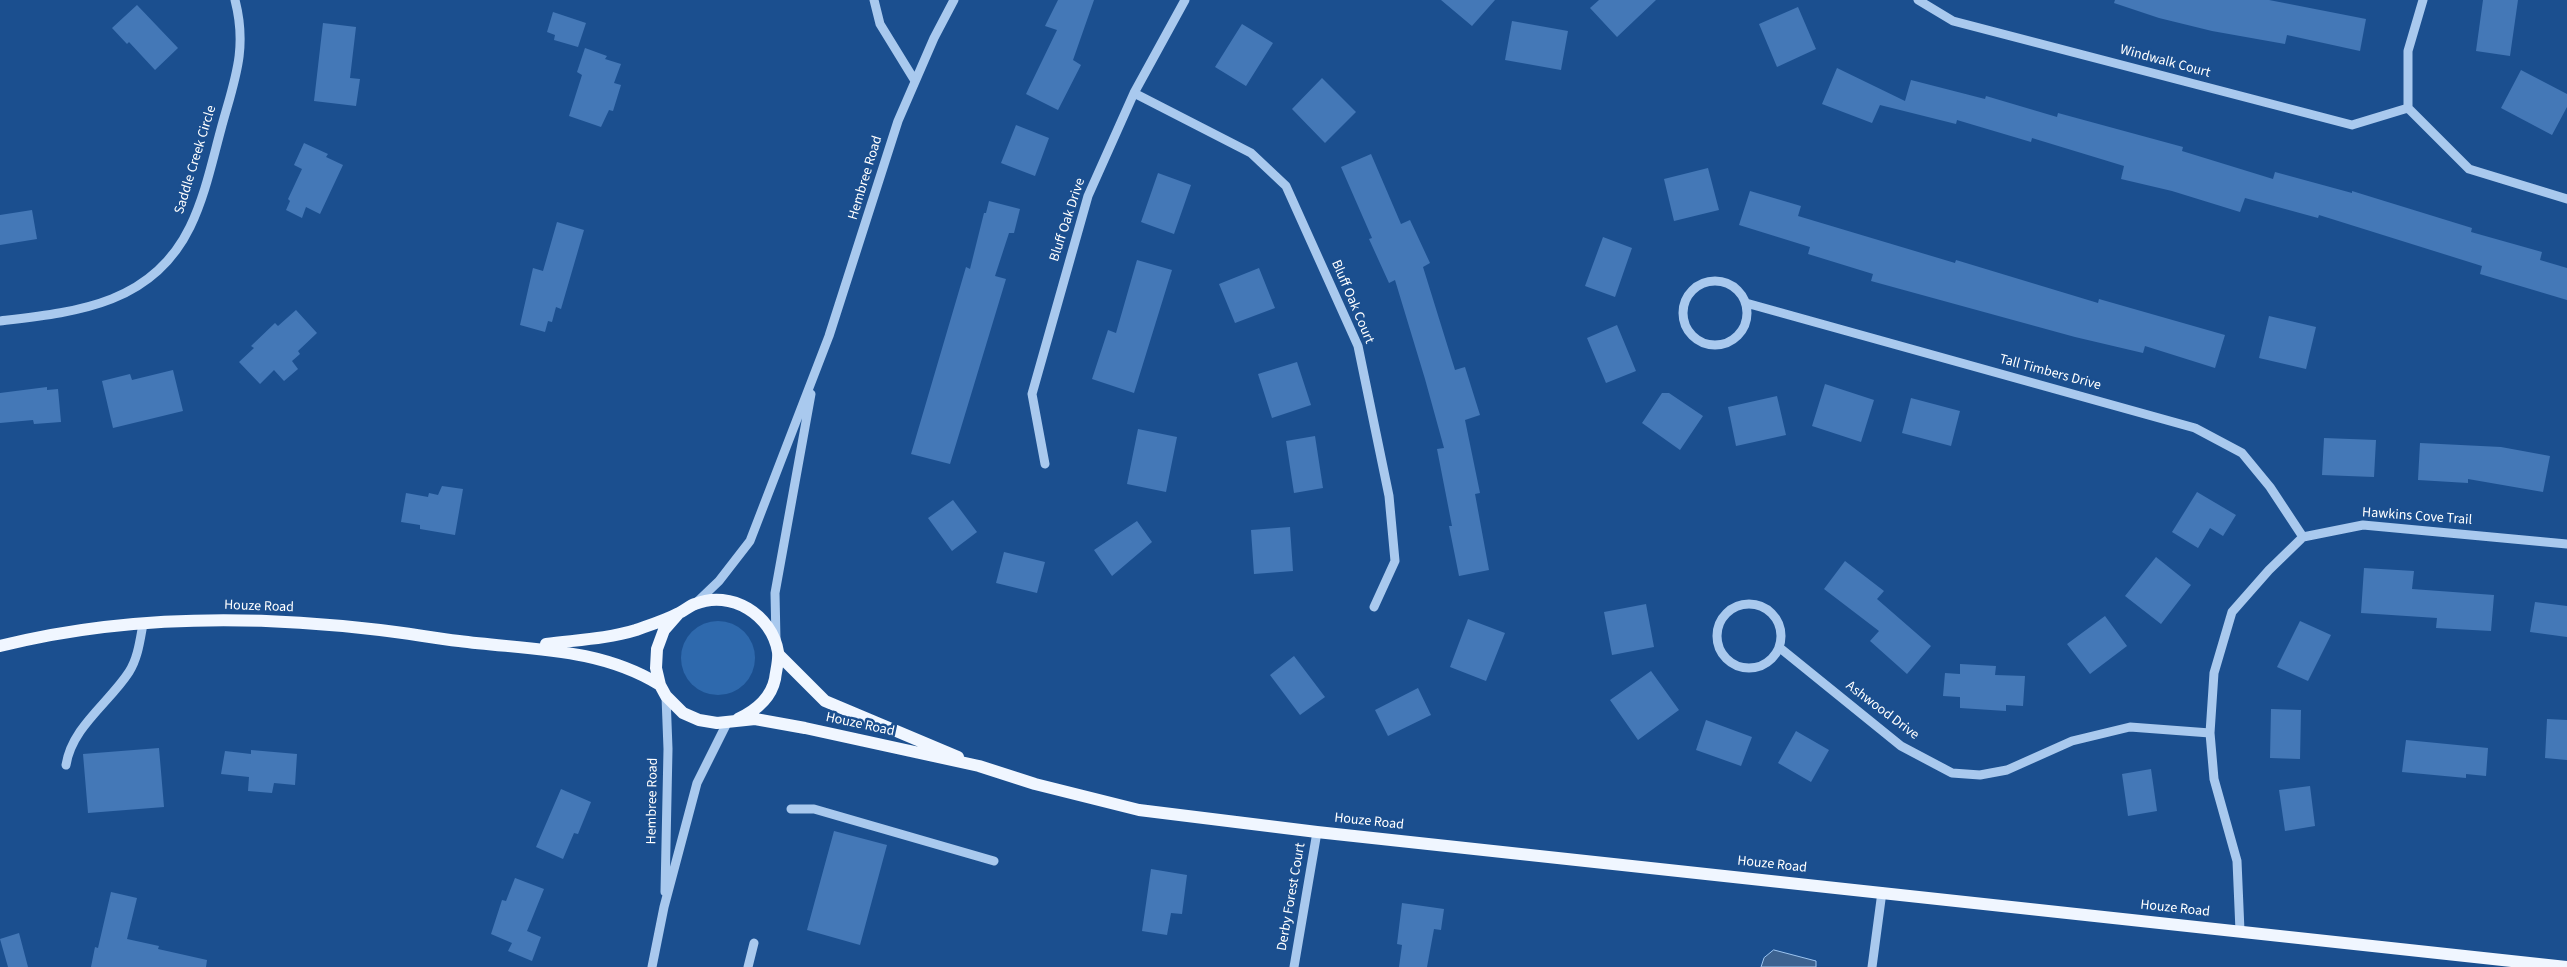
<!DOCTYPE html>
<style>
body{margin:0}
canvas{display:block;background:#1b4f8f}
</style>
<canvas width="2567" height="967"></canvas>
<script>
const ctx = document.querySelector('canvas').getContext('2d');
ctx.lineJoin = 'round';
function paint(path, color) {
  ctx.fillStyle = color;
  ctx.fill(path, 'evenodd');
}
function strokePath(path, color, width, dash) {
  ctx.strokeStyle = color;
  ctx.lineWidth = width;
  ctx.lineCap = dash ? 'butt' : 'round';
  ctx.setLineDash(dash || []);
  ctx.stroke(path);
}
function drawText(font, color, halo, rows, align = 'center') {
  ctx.font = font + ' "Source Sans 3",sans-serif';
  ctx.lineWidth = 5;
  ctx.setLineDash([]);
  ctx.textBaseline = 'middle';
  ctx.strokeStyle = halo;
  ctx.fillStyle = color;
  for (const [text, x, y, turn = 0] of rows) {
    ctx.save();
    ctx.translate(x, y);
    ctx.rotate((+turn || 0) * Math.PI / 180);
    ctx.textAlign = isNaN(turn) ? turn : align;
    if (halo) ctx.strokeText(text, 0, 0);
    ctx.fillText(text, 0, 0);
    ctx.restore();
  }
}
paint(new Path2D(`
 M681 658a37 37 0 1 1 74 0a37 37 0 1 1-74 0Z`), '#2e69ad');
const water = new Path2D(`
 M1774,950L1816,961V967H1761L1764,958Z`);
paint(water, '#3c6290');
strokePath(water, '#9cc4f0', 1);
paint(new Path2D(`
 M1058,0H1094L1073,60L1081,65L1058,110L1026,94L1057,30L1045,26Z
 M1441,0H1495L1472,26Z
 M1599,0H1656L1617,37L1590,8Z
 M2115,0H2269L2366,19L2360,51L2287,35L2285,44L2212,31L2159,18L2114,3Z
 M2483,0H2518L2510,56L2476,51Z
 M137,5L178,48L155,70L129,42L127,44L112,28Z
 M1798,7L1816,49L1777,67L1759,24Z
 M553,12L586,23L578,47L554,40L555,35L547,32Z
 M1512,21L1568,31L1561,70L1505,60Z
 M323,23L356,27L350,78L360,79L356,106L314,101Z
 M1242,24L1273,43L1246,86L1215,67Z
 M585,48L607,56L605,59L621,64L614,83L621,85L613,111L609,110L601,127L569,116L582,75L577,72Z
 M1837,68L1905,101L1911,80L1985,99L1986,96L2057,117L2058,113L2183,147L2182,151L2273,179L2275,172L2352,193V191L2472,228L2471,232L2542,252L2540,260L2567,268V300L2480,274L2482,266L2319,215L2318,218L2245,198L2240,212L2172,191L2121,179L2124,166L2032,138L2031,142L1957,120L1956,124L1880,105L1872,123L1822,104Z
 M2521,70L2567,94V107L2552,135L2501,108Z
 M1322,78L1356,112L1325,143L1292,109Z
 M1016,125L1049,138L1035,176L1001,163Z
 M304,143L328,154L326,157L343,165L320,214L306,207L302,218L286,210L290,201L288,199L302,169L294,165Z
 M1371,154L1401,224L1410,220L1430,263L1423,267L1455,370L1465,367L1480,415L1465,420L1480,493L1475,494L1489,570L1459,576L1449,526H1452L1437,449L1444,448L1425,379L1395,280L1389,283L1369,239L1372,238L1341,167Z
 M1708,168L1719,210L1674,221L1664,179Z
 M1158,173L1191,185L1174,234L1141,222Z
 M1750,191L1801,206L1798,216L1955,263L1956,260L2098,303L2099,299L2225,335L2215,368L2145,346L2143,353L2075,337L1871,281L1873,274L1808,254L1810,247L1739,225Z
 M989,201L1020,209L1014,233H1009L995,276L1006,279L950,464L911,454L966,267L970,269L984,213H986Z
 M32,210L37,239L0,245V215Z
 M557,222L584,230L561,309L556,307L552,322L548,321L545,332L520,325L533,268L543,271Z
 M1603,237L1632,248L1615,297L1585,286Z
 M1137,260L1172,270L1134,393L1092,379L1108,330L1116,333Z
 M1259,268L1275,308L1235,323L1219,284Z
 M296,310L317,333L298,351L300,354L292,361L298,369L284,381L274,370L260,384L239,362L254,348L251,346L275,323L278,326Z
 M2269,316L2316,327L2306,369L2259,358Z
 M1617,325L1636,371L1606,383L1587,338Z
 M1297,362L1311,405L1272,418L1258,374Z
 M173,370L183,411L113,428L102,381L130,374L132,380Z
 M1825,384L1874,400L1861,442L1812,426Z
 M47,387V390L58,389L61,422L34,424L33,420L0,423V393Z
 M1662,393H1669L1703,416L1680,450L1642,423Z
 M1777,396L1786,435L1736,446L1728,407Z
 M1911,398L1960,411L1951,446L1902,433Z
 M1138,429L1177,437L1166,492L1127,484Z
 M1315,436L1323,488L1294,493L1286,441Z
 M2324,438L2376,440L2374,477L2322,475Z
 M2420,443L2501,447L2550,456L2543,492L2468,479V483L2418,480Z
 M442,486L463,489L455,535L420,529V525L401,522L406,493L428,497L429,493L438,495Z
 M2197,492L2236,515L2223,536L2210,528L2198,548L2172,532Z
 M953,500L977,532L952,551L928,518Z
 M1137,521L1152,542L1112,576L1094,550Z
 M1290,527L1293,571L1254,574L1251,530Z
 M1004,552L1045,562L1037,593L996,583Z
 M2156,557L2191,585L2161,624L2125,596Z
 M1845,561L1884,591L1877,599L1931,646L1907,674L1870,641L1879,631L1824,589Z
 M2364,568L2414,571L2412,589L2494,595L2491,631L2436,628L2437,618L2361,613Z
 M2535,602L2567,606V637L2530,632Z
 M1646,604L1654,647L1612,655L1604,612Z
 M2105,616L2127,646L2090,674L2067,644Z
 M1468,619L1505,633L1486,681L1450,667Z
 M2300,621L2331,635L2308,681L2277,667Z
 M1294,656L1325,697L1300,715L1270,675Z
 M1960,664L1996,666L1995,675L2025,676L2023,706L2006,705V711L1960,708V697L1943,696L1945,673L1960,674Z
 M1651,671L1679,710L1638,740L1610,700Z
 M1418,688L1431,715L1388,736L1375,710Z
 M2271,709L2301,710L2300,759L2270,758Z
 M2547,719L2567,720V760L2545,758Z
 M1706,720L1752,737L1741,766L1696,750Z
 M1796,731L1829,750L1811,782L1778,763Z
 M2406,740L2488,748L2486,776L2466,774V778L2402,772Z
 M159,748L164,807L88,813L83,754Z
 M251,750L297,754L295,785L274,783L272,793L248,791L249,777L221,774L225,751L251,754Z
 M2151,769L2157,811L2128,816L2122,774Z
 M2310,786L2315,826L2285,831L2279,790Z
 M561,789L591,802L578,834L574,833L563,859L536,847Z
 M834,831L887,845L860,945L807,930Z
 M1151,869L1187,875L1182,914L1171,913L1167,935L1142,931Z
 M515,878L544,889L527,931L541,937L532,961L508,951L512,943L491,934L502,900L506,901Z
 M111,892L137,898L127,939L159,946L158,949L207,960L206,967H91L95,947L98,948Z
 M1402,903L1444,909L1441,930L1434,929L1427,967H1399L1402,945L1397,944Z
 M19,933L28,967H8L0,939Z`), '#4478b7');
strokePath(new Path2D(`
 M874,0L880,24L915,81
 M1918,0L1953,21L2352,125L2408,108
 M2423,0L2408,51V108L2469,169L2567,199
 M1134,93L1251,153L1286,186L1358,346L1389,496L1395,561L1374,607
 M1683 313a32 32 0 1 1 64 0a32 32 0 1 1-64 0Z
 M1746,303L2195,428L2242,453L2270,487L2303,537
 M0,321C76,312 152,305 190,227C205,196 212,162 221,129C234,81 248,50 235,0
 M1045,464L1032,394L1088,196L1134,93L1185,0
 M696,603L719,581L750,541L829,336L898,121L934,38L954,0
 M1717 636a32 32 0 1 1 64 0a32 32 0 1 1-64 0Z
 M776,640L775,593L811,394
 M1780,648L1901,746L1952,773L1980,775L2007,770L2072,741L2130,727L2210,733
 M66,765C72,727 109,703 129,672C138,658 140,640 143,624
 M791,809H814L994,861
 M665,892L668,749L666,696
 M2240,931L2237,861L2214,779L2210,733L2214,673L2232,612L2269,570L2303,537L2363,525L2567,544
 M652,967L664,907L697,783L728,721
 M748,967L754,943
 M1294,967L1317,832
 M1872,967L1882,892`), '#a9c9ee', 9);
strokePath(new Path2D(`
 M678,614L664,630L657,649L656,668L660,685L666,696L683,713L699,720L717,723L755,719L805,728L979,766L1035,784L1139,810L1317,832L2567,967
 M546,644C576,640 607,639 636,630C650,625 666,620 679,613C684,611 689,606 695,604C731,589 772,615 778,652C779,661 776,670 775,679C771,698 755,711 738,719
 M0,646C123,615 255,615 380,630C407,633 433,638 459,641C528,650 599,647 660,685
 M779,655L825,701L958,757`), '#f0f6ff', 12);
drawText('14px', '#fff', '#1b4f8f', [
 ["Windwalk Court",2165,62,15],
 ["Saddle Creek Circle",196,160,-73],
 ["Hembree Road",866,178,-73],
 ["Bluff Oak Drive",1068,220,-72],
 ["Bluff Oak Court",1352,302,67],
 ["Tall Timbers Drive",2050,373,15],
 ["Hawkins Cove Trail",2417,517,4],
 ["Houze Road",259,607,2],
 ["Ashwood Drive",1882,711,37],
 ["Houze Road",860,725,12],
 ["Hembree Road",653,801,-89],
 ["Houze Road",1369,822,6],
 ["Houze Road",1772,865,6],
 ["Derby Forest Court",1292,897,-80],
 ["Houze Road",2175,909,6]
]);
</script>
